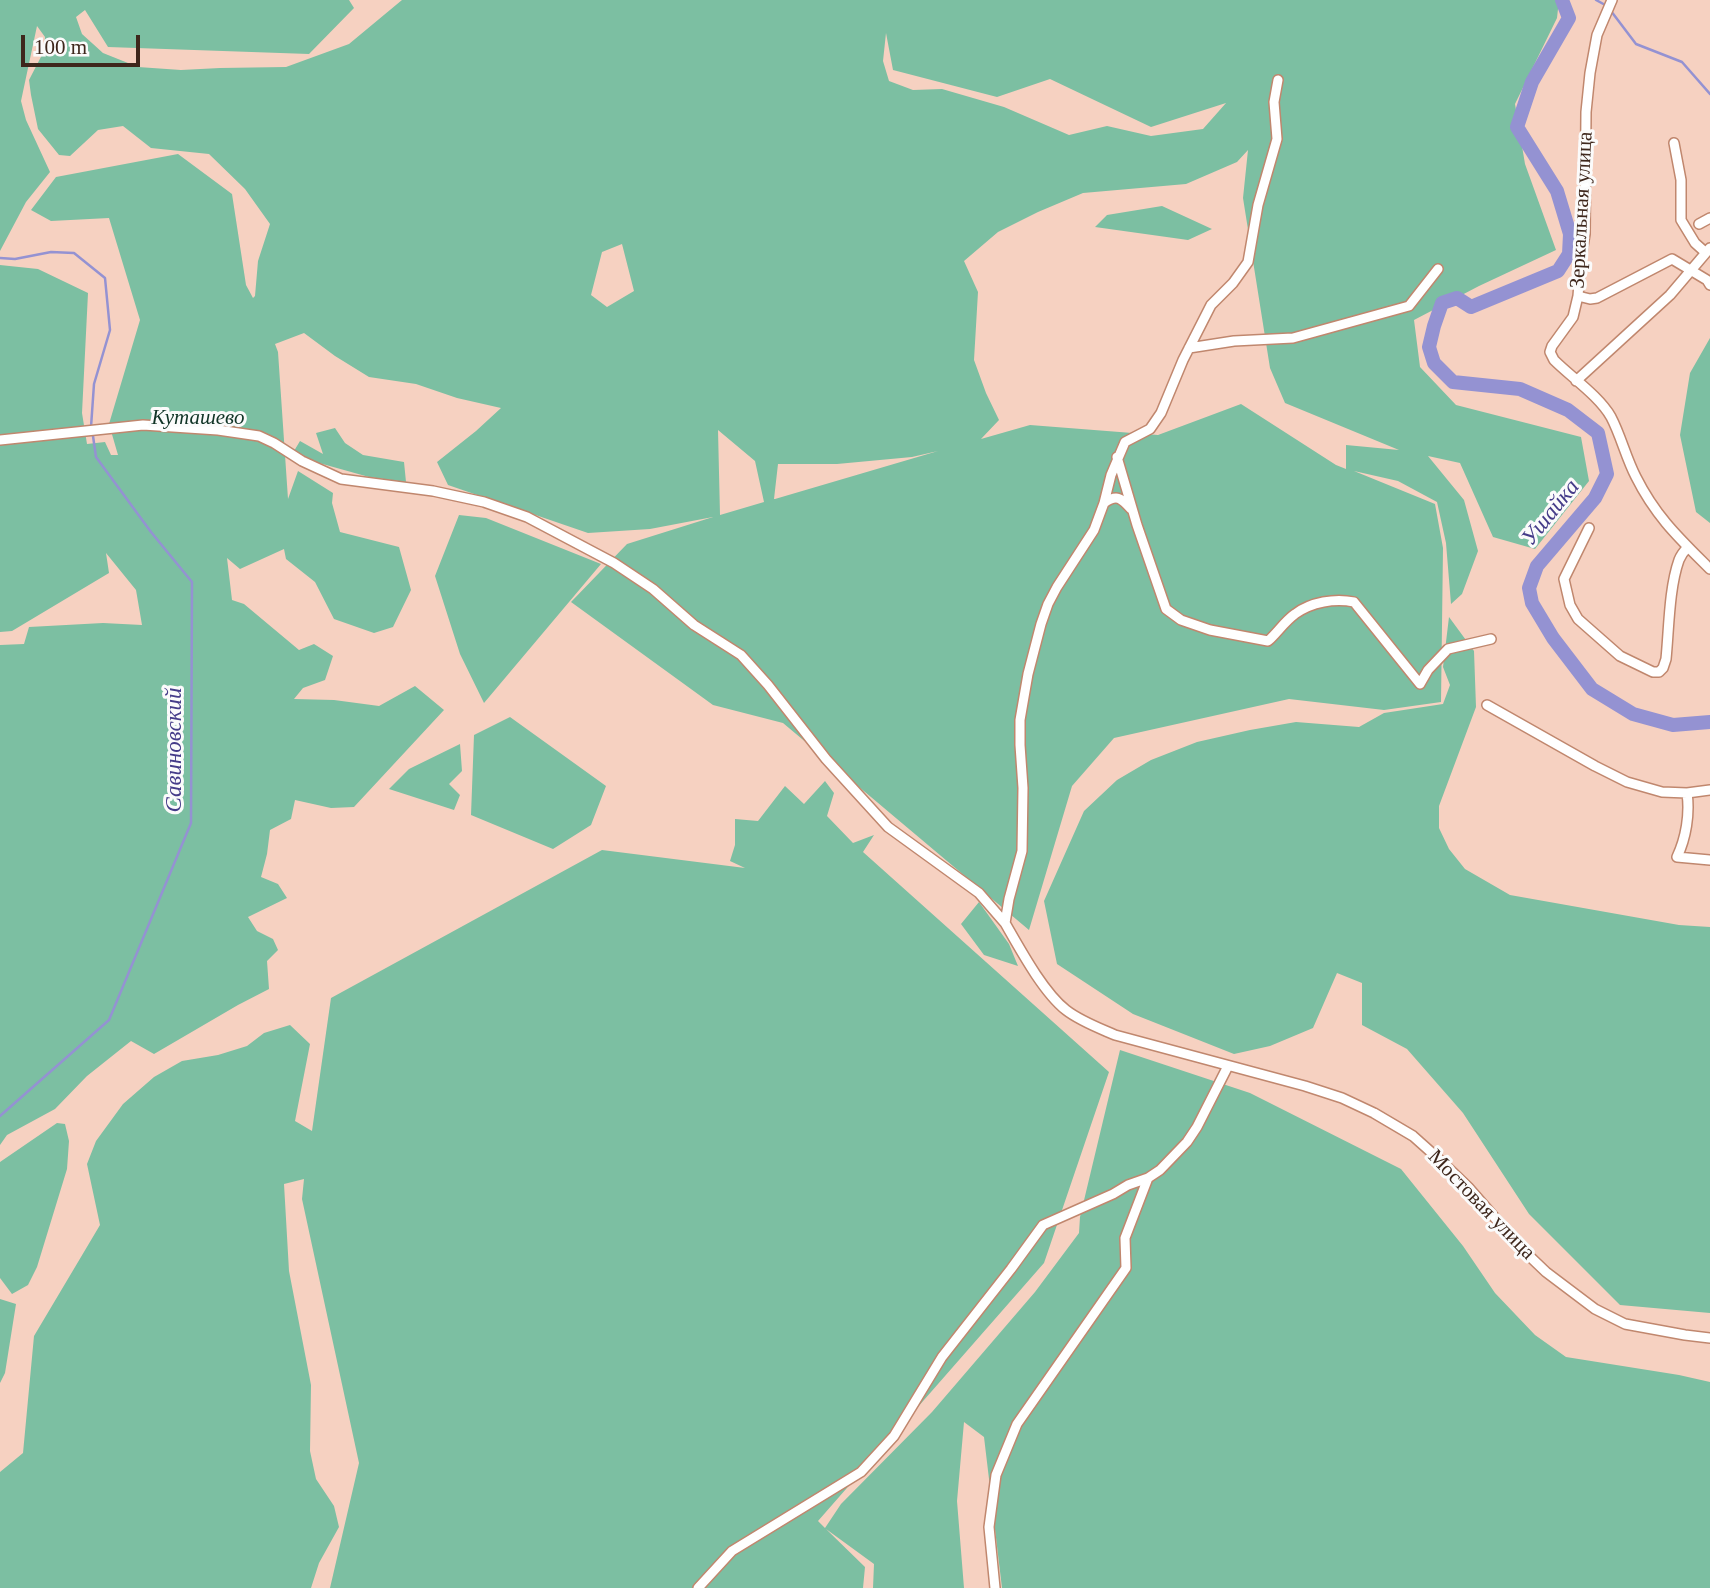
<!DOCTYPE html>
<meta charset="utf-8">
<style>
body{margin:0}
#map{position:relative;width:1710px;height:1588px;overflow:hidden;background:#f6d1c1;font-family:"Times New Roman",serif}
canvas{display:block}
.scale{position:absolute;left:21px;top:35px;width:119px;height:32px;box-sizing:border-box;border:4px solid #3e271c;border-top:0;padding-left:9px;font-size:21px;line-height:24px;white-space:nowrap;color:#3e271c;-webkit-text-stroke:5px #fbfbfb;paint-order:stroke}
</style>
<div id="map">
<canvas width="1710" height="1588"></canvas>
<div class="scale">100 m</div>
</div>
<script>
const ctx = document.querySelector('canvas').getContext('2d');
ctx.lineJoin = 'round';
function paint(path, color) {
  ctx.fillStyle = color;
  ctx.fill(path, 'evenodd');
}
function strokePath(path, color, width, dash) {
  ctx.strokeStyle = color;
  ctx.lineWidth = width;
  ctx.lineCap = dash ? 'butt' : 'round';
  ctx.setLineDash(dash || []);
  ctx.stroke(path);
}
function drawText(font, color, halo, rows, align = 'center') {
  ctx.font = font + ' "Times New Roman",serif';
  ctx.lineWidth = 6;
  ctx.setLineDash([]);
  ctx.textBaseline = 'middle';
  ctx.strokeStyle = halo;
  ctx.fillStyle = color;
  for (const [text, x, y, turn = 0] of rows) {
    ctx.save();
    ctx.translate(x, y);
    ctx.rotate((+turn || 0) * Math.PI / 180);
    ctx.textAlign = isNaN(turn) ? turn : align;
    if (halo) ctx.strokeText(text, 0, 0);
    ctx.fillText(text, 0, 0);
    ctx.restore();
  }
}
paint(new Path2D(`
 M0,0H349L354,8L309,54L108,47L85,10L76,17L82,34L103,53L138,67L181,70L220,68L286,67L349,44L402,0H1559L1557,18L1515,104L1525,164L1556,250L1479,286L1414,320L1420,367L1456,405L1581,437L1589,481L1535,549L1493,537L1460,463L1428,456L1464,500L1478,551L1462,594L1451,604L1446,543L1437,502L1398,481L1354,471L1435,504L1443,548L1441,702L1384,710L1289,699L1114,738L1072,786L1029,930L783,723L713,705L571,602L627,544L713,517L650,529L588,533L448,485L437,462L476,431L501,408L457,398L416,384L369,377L335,356L304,333L275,344L278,352L288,499L298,471L333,493L332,503L340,532L399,547L411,590L393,627L374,633L334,619L315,582L286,559L284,549L240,569L227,558L232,600L244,604L299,650L314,644L333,656L325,680L303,688L294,699L334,700L379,706L415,686L444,710L354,807L331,808L295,800L291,819L270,830L267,854L261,877L278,884L287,898L248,917L257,931L273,939L278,950L267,961L269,989L238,1005L154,1054L131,1041L87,1076L55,1109L7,1135L0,1145V645L24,644L29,627L103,623L142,625L136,590L106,553L109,573L12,631L0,632V265L38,269L88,293L82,413L87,444L105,442L111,455H118L109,424L140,320L109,218L51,221L31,210L56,177L178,154L232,194L246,285L253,298L255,296L258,261L270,224L245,189L209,154L151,148L123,126L98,130L70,156L59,155L38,129L31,95L29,80L44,51L45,37L37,26L21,101L26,120L50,172L26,202L0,251ZM886,33L893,70L997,97L1050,79L1151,127L1226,103L1203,129L1151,136L1107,126L1069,135L1004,107L942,89L913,90L889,81L883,61ZM1248,150L1243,198L1270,368L1285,403L1399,450L1346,445V469L1336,465L1241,404L1158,435L1030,425L981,439L999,420L986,393L974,360L978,292L964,261L998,232L1038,212L1083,193L1186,184L1237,162ZM622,244L634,291L607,307L591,295L602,252ZM718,430L755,461L764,502L720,515ZM938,451L775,499H774L778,464H837L912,457Z
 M1162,206L1212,229L1188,240L1095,227L1107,215Z
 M1710,338V523L1696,512L1680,435L1690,373Z
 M335,428L345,443L363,455L404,462L406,482L369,477L319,463L294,451L300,441L323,454L316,433Z
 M459,515L486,518L601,564L484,703L460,654L435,576Z
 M1449,617L1474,651L1476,707L1439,806V828L1449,849L1465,869L1510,895L1679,925L1710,927V1313L1620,1305L1529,1214L1463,1113L1407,1049L1362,1025V983L1337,973L1313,1028L1270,1046L1234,1054L1133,1014L1057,964L1044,901L1084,811L1117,780L1151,760L1197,742L1250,730L1296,722L1359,727L1384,713L1443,704L1450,685L1443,667Z
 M510,717L606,786L591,825L553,849L471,815L474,735Z
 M460,744L462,771L449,784L460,795L454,810L389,789L409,769Z
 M825,781L834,793L827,816L853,843L874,835L863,852L1109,1072L1044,1263L818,1521L825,1528L841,1504L932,1412L1035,1292L1079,1233L1080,1217L1120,1050L1250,1093L1401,1169L1463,1246L1495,1293L1535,1335L1566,1357L1679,1375L1710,1382V1588H1002L984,1437L964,1422L957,1501L964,1588H873L874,1564L826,1529L865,1567L863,1588H330L359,1463L302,1199L304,1179L284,1184L289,1271L311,1385L310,1451L316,1479L334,1506L339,1527L319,1563L311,1588H0V1472L23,1453L34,1336L100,1225L87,1164L96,1141L123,1104L154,1077L182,1061L218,1055L247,1046L264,1033L290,1025L310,1044L295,1121L312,1131L331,998L602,850L745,868L730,861L735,845V819L758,821L785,786L804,804Z
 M979,902L1009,944L1018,966L984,955L961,924Z
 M57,1123L65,1124L69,1141L67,1169L37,1267L28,1285L12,1294L0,1278V1162Z
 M0,1299L16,1304L5,1373L0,1383Z`), '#7cbfa2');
strokePath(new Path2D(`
 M1596,0L1607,6
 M1611,11L1636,44L1682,62L1710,94
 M0,258L15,259L51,252L74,253L105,278L110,330L94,384L91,427
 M0,1116L109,1020L191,823L192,582L151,532L96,457L93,436`), '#9492d2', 2.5);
strokePath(new Path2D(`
 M1562,0L1569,18L1532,82L1517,127L1557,191L1570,234L1569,254L1558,271L1471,307L1457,298L1442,303L1434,326L1429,347L1434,363L1453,382L1520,389L1568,410L1598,433L1607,474L1595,498L1537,566L1529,588L1532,603L1553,638L1592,689L1633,714L1673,725L1710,722`), '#9492d2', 14);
const minor = new Path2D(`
 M1612,0L1597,35L1590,73L1586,112L1585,234L1581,259L1578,296L1573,317L1552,346L1550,352L1554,360C1571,377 1599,396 1611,417C1621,436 1626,458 1636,477C1656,517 1680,539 1710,569
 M1278,80L1274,102L1277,139L1258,205L1248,262L1233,283L1211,305L1183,360L1161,413L1150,429L1125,442L1111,475L1104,503L1094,530L1057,587L1048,604L1041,624L1028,674L1020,720V745L1023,788L1022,851L1009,899L1005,923C1020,949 1043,992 1066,1010C1080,1021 1099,1028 1115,1035L1305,1086L1342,1098L1374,1113L1413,1136L1441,1161L1468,1187L1523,1250L1546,1272L1595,1309L1625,1324L1685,1335L1710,1338
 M1674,143L1681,180V220L1695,243L1705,252
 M1699,224L1710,218
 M1578,296L1590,299L1597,298L1672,259L1707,280L1710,285
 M1189,348L1234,341L1293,338L1409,306L1438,269
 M1576,381L1670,295L1710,248
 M0,440L143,425L218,430L259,436L274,443L302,461L341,479L433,491L484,502L527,517L614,563L653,589L694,625L741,655L768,685L826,759L888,827L979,893L1005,923
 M1117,457L1137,525L1166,609L1181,620L1210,630L1268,641C1277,633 1285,621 1295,614C1311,602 1335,598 1354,602L1420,684L1428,670L1448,649L1491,639
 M1104,503C1117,494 1121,498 1131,509
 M1589,528L1564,579L1570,605L1578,619L1620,656L1653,672H1659L1663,668L1666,659C1669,629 1669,588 1679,560C1681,555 1684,551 1688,547
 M1487,705L1595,766L1627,782L1662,792L1687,793L1710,790
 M1687,793C1690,814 1686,838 1677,857L1710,860
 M698,1588L732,1551L861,1472L894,1436L942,1357L1011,1269L1043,1225L1113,1194L1128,1185L1148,1178L1160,1170L1187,1142L1197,1127L1228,1066
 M995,1588L989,1527L996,1475L1017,1424L1126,1268L1125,1238L1148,1178`);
strokePath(minor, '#c0876e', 12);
strokePath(minor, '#fff', 9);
drawText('21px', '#3e271c', '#fbfbfb', [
 ["Зеркальная улица",1582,210,-87],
 ["Мостовая улица",1481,1205,46]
]);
drawText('italic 21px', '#103426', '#fbfbfb', [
 ["Куташево",198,418]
]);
drawText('italic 23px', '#453c89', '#fbfbfb', [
 ["Ушайка",1551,513,-51],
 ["Савиновский",175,750,-90]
]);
</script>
